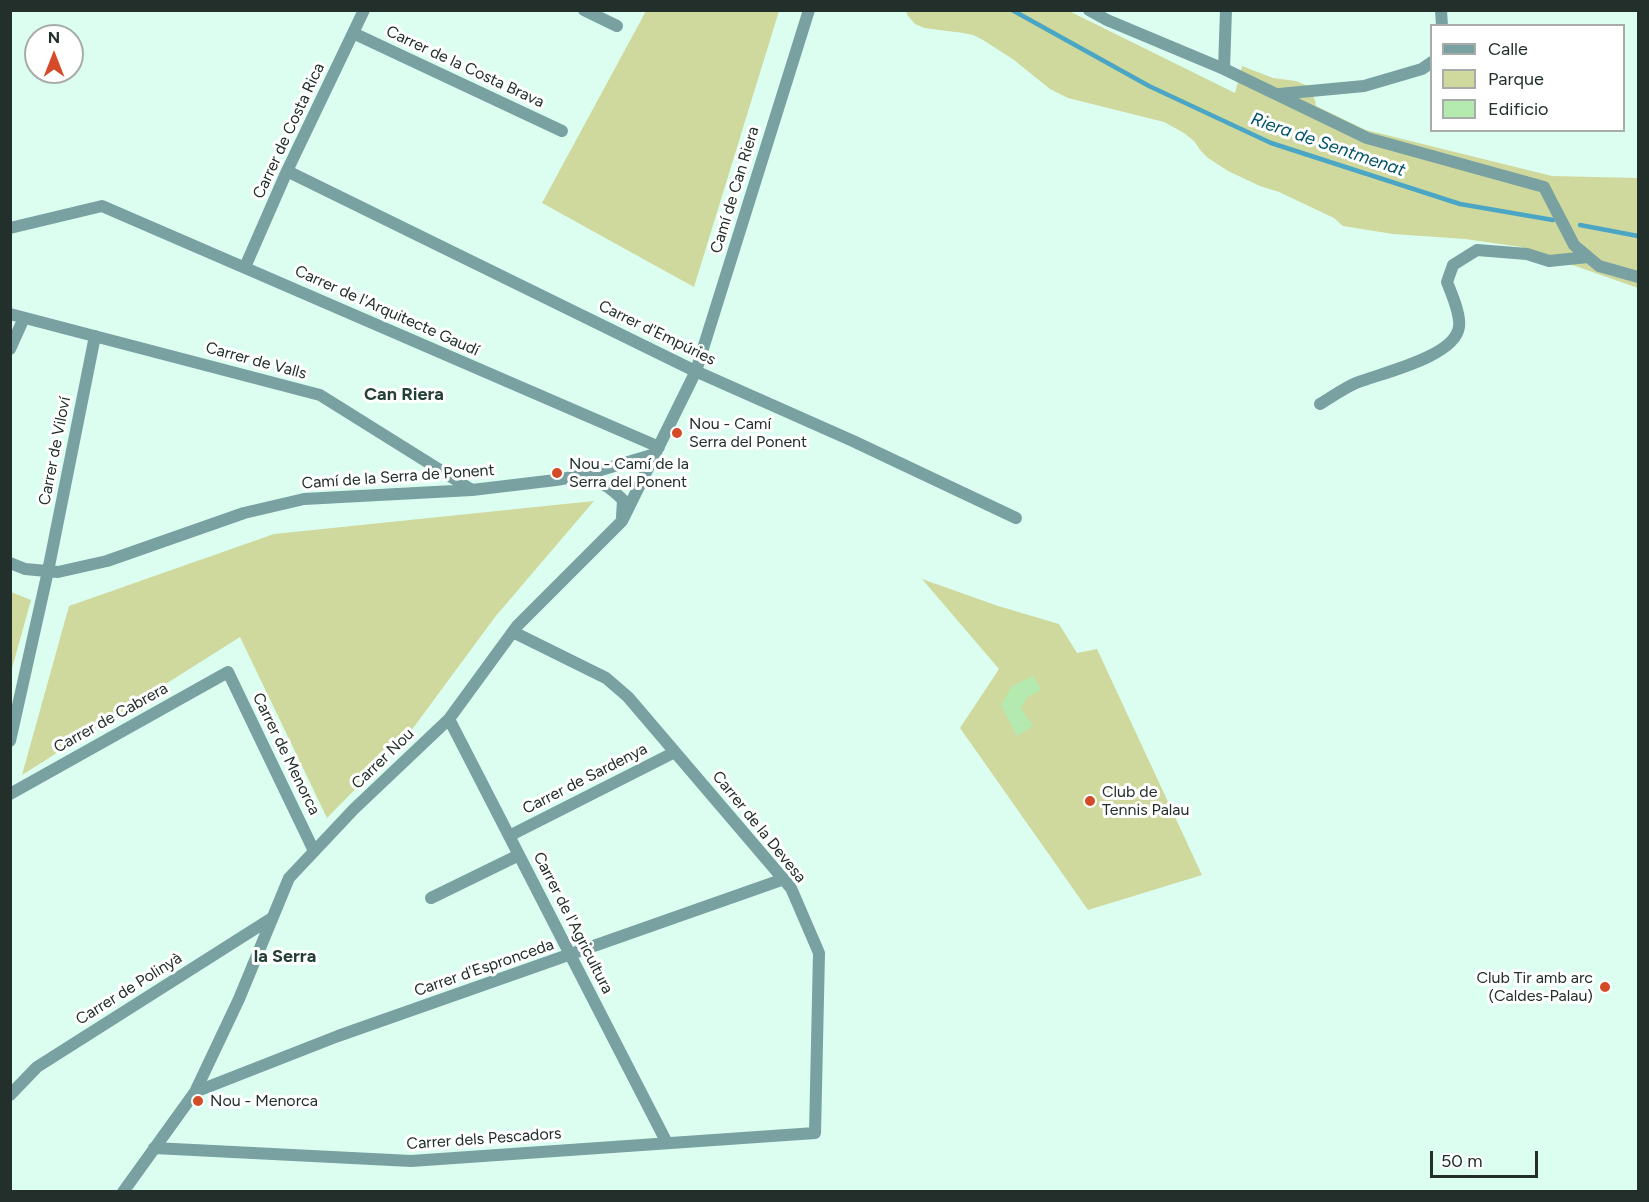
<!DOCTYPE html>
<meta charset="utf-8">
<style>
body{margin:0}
#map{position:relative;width:1649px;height:1202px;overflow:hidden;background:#dcfef0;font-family:Figtree,sans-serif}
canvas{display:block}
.frame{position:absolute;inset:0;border:12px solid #222f2a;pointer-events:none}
.legend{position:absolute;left:1430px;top:24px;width:195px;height:108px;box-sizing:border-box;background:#fff;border:2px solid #a7acaa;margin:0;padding:8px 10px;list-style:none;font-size:18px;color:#222f2a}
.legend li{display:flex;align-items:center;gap:12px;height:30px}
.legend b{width:30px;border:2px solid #a7acaa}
.north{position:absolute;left:24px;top:24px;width:60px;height:60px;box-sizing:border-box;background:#fff;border:2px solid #a7acaa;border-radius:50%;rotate:0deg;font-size:16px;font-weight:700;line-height:24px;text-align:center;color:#222f2a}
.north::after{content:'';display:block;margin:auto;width:21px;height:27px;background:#d44b27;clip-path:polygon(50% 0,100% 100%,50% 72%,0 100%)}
.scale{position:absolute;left:1430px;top:1151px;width:108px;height:27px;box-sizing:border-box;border:3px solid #222f2a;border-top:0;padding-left:8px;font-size:18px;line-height:21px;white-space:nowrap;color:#222f2a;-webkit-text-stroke:4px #fff;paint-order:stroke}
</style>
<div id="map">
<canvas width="1649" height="1202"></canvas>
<div class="frame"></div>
<ul class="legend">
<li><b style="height:8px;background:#79a1a2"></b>Calle</li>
<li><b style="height:16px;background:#cfd99d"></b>Parque</li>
<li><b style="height:16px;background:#b4eaaf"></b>Edificio</li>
</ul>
<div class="north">N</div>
<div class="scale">50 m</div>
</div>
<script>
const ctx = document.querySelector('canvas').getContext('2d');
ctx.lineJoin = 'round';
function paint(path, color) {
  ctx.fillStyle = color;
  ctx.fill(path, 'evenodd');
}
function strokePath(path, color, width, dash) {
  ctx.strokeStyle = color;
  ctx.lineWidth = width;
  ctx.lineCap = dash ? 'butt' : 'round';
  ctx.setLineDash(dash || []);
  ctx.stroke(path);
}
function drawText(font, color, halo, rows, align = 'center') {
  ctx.font = font + ' Figtree,sans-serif';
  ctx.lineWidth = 6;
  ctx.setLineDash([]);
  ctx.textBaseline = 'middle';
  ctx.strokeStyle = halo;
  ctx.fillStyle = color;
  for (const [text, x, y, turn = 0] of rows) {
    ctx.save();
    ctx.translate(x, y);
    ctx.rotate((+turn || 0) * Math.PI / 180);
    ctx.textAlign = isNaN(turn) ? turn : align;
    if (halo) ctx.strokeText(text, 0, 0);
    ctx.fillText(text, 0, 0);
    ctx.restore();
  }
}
paint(new Path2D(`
 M646,11H779L694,287L542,203Z
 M906,11H1069L1235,93L1242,66L1273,78L1296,81L1308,86L1315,100L1316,106L1366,130L1552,176L1638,178V288L1521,247L1465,239L1393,234L1343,226L1334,218L1279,192L1260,186L1228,171L1208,158L1201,151L1194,141L1184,133L1164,122L1068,98L1050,89L1014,60L983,40L973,35L963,33L924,28L915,24L908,16Z
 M594,501L495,617L408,735L327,818L240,637L22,775L69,606L274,534Z
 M922,579L998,606L1059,624L1077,653L1097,649L1202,875L1088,910L960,728L999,669Z
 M11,592L31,600L11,672L10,592Z`), '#cfd99d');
strokePath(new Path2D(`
 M1012,10L1149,86L1271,143L1460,204L1553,220
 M1580,225L1638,236`), '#4ba6c5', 4.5);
paint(new Path2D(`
 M1033,676L1041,690L1027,697L1021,709L1033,726L1017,736L1001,705L1012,686Z`), '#b4eaaf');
strokePath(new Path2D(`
 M584,10L617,26
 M1089,10L1107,20L1224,69L1367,138L1544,187L1574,245L1599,266L1638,277
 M1441,10L1442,26
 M353,33L562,131
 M1224,69L1226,10
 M1279,94L1364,86L1422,69L1432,62
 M287,171L693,370L853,441L1016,518
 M10,228L102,206L659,447
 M245,267L287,171L364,10
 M10,314L320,395L472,490
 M10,349L24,318
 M1320,404C1332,397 1344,388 1356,383C1381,373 1455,357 1459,327C1461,314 1451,293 1447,282L1453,265L1477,250L1527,254L1549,261L1588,257
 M584,476C602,482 610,487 623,500L622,517
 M10,563L25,569L58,572L107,561L244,513L304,499L472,490L556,480L584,475L655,454
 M449,719L667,1143
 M10,741L48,571L95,336
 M10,794L228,672L314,851
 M509,836L675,752
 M431,898L519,855
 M195,1092L338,1036L784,879
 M10,1095L37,1067L272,918
 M154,1148L411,1161L815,1133L819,953L791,888L628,697L606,678L513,632
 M123,1192L195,1092L239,999L289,878L354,809L449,719L517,626L622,521L696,371L809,10`), '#79a1a2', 12);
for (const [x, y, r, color] of [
 [677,433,6,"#d44b27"],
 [557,473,6,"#d44b27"],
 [1090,801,6,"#d44b27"],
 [1605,987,6,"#d44b27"],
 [198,1101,6,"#d44b27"]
]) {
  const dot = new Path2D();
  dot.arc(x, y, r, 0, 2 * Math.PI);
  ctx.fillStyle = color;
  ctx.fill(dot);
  strokePath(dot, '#fff', 2);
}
drawText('16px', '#222f2a', '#fff', [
 ["Carrer de la Costa Brava",465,67,25],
 ["Carrer de Costa Rica",289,131,-65],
 ["Camí de Can Riera",735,190,-73],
 ["Carrer de l'Arquitecte Gaudí",387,311,24],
 ["Carrer d'Empúries",657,333,26],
 ["Carrer de Valls",256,361,15],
 ["Carrer de Viloví",55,451,-79],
 ["Camí de la Serra de Ponent",398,477,-4],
 ["Carrer de Cabrera",111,718,-29],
 ["Carrer de Menorca",286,754,64],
 ["Carrer Nou",383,759,-44],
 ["Carrer de Sardenya",585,779,-27],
 ["Carrer de la Devesa",759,827,51],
 ["Carrer de l'Agricultura",573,923,63],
 ["Carrer d'Espronceda",484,968,-19],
 ["Carrer de Polinyà",129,989,-32],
 ["Carrer dels Pescadors",484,1139,-4]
]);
drawText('16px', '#222f2a', '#fff', [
 ["Nou - Camí",689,424],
 ["Serra del Ponent",689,442],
 ["Nou - Camí de la",569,464],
 ["Serra del Ponent",569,482],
 ["Club de",1102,792],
 ["Tennis Palau",1102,810],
 ["Club Tir amb arc",1593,978,"right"],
 ["(Caldes-Palau)",1593,996,"right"],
 ["Nou - Menorca",210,1101]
], 'left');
drawText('italic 18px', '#005267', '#fff', [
 ["Riera de Sentmenat",1328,145,19]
]);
drawText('bold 18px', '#244036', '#fff', [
 ["Can Riera",404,395],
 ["la Serra",285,957]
]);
</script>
